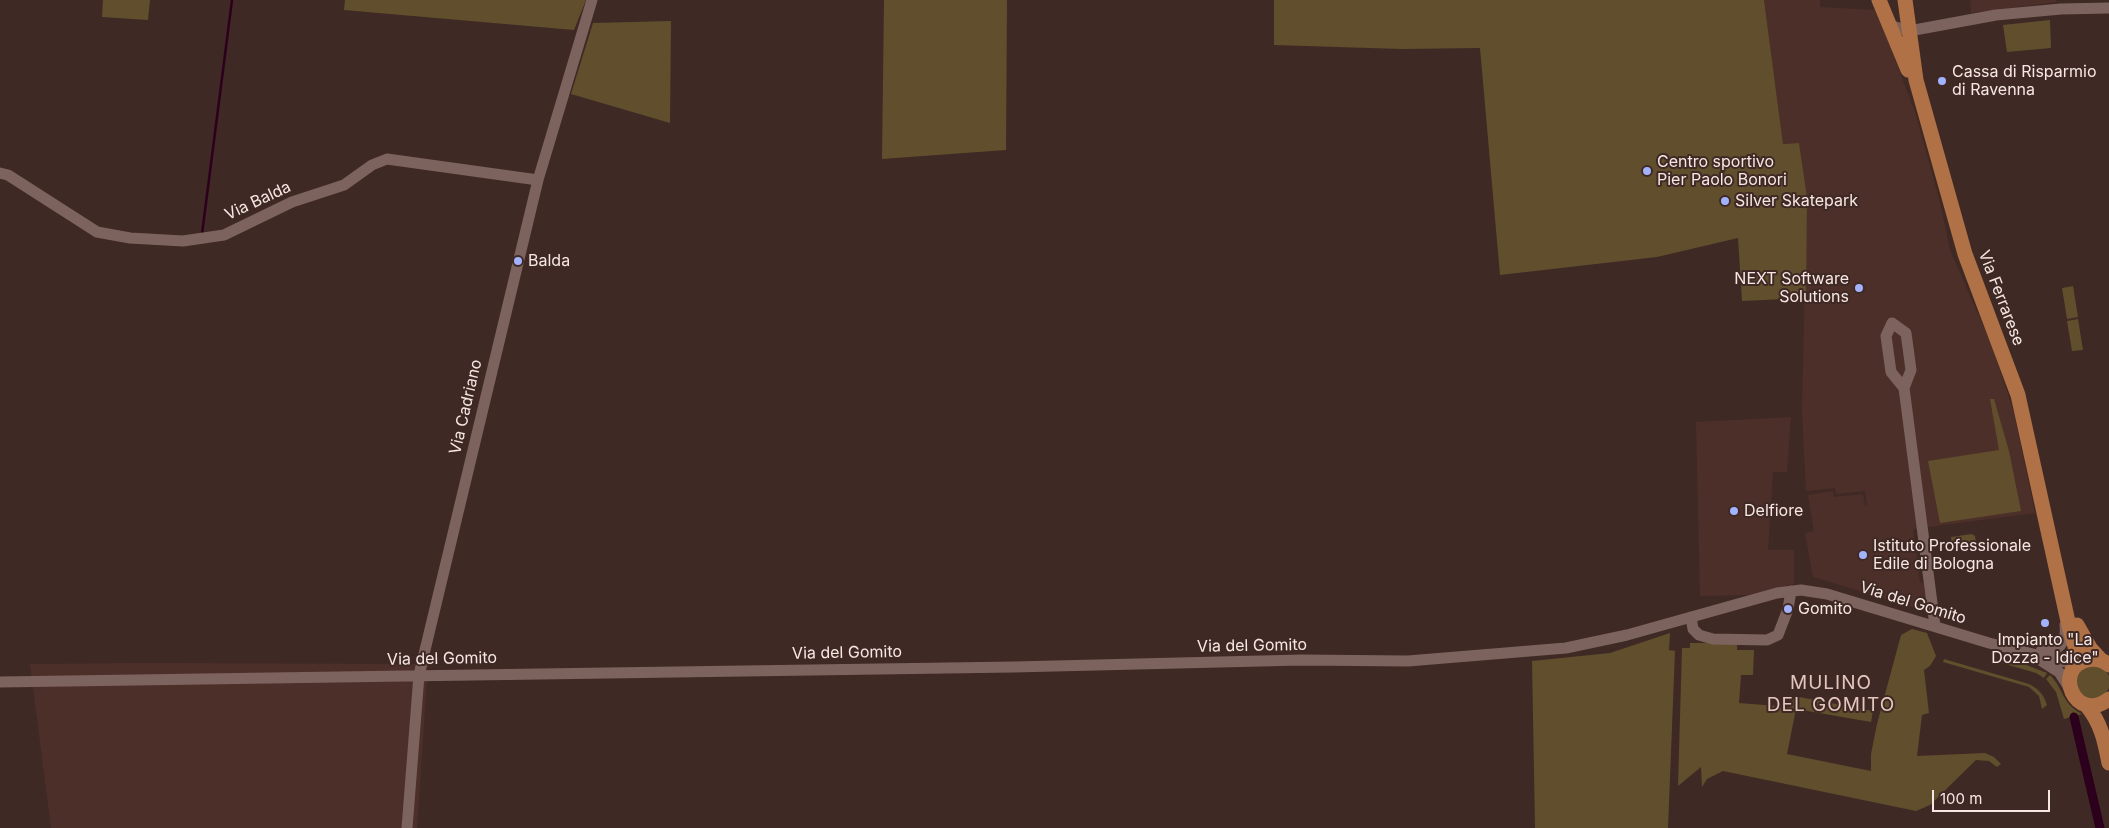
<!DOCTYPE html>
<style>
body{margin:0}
#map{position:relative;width:2109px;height:828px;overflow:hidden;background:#3f2924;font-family:Inter,sans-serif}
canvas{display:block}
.scale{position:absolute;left:1932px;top:790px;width:118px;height:22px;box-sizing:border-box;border:2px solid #f7e7e4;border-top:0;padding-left:6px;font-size:15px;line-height:18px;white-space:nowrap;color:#f7e7e4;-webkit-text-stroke:4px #3f2924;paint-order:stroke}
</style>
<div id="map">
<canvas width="2109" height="828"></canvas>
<div class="scale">100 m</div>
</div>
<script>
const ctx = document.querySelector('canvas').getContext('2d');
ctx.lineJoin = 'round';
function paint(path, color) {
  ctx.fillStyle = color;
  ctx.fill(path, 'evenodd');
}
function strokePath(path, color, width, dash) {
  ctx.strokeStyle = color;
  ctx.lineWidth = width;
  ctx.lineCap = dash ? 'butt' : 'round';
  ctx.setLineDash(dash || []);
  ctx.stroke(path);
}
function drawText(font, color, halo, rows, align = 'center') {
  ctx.font = font + ' Inter,sans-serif';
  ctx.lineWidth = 4;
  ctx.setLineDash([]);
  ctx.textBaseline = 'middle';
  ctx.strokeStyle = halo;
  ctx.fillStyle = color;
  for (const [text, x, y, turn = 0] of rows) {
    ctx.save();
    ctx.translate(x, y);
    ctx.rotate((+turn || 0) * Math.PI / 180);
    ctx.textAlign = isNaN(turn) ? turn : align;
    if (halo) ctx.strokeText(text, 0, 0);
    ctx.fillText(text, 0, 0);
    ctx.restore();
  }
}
paint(new Path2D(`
 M1764,0H1820V7L1876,10L1915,112L1940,202L1950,250L1992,346L2014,413L2035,513L1913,529L1920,582L1927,585L1926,603L1923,607L1916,608L1813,577L1805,533L1814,531L1808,495L1833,491L1834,497L1863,494L1865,506L1867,505L1865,491L1836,494L1835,488L1806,491L1802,410L1807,197L1799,143L1783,144Z
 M1970,0H2056V2L1971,13Z
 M1791,417L1787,472H1773L1768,550H1794V584L1748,595L1700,596L1696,422Z
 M140,663L428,664L417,828H51L30,664Z`), '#4d2f29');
paint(new Path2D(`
 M103,0H150L148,20L102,17Z
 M345,0H586L574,30L344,10Z
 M884,0H1007L1006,150L882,159Z
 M1274,0H1764L1783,144L1799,143L1807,197L1806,298L1742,301L1738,238L1657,257L1500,275L1480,48L1401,49L1274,45Z
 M2050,20L2051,48L2007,52L2003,25Z
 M671,21L670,123L571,94L593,23Z
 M2073,286L2078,317L2067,319L2062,288Z
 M2078,319L2083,350L2072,351L2067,321Z
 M1990,399H1994L2009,451L2021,511L1940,523L1928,461L1999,450Z
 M1972,534L1975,536L1976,542L1952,545L1951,537Z
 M1912,629L1927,633L1936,656L1930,666L1924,670L1929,713L1922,715L1917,756L1985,753L1994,757L2001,764L1997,767L1989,761L1976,760L1930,805L1916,811L1723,771L1707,779L1702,787L1701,767L1678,786L1682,648H1690V643H1737V650H1754L1753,675H1741L1739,703L1790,707L1794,696L1873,711L1871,722L1796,709L1787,754L1871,771V754L1877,724L1901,635Z
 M1670,633L1669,650L1675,651L1668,828H1535L1532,661L1610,653Z
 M1944,659L2029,684C2039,689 2044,695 2047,705L2042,709L2039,696L2029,687L1943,662Z
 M2016,661L2047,673L2044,678L2036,673L2002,663Z
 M2076 682a17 17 0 1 1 34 0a17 17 0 1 1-34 0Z
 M2050,675C2064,689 2061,703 2082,714L2064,719L2056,692L2046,679Z`), '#614e2d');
strokePath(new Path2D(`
 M202,234L232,0`), '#2c001c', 2.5);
strokePath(new Path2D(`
 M2074,717L2100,828`), '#2c001c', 9);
strokePath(new Path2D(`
 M1889,25L1909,31L1996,15L2061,9L2109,8
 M0,173L8,175L97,232L130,238L183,241L224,235L292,202L344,185L372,165L387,159L538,180
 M1904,388L1891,372L1886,336L1892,323L1906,333L1911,370L1904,388L1935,626
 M1691,617L1693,629L1699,635L1713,639L1767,640L1778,635L1788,609L1791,591
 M2041,651C2059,653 2067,642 2065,625
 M2037,658L2059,672L2070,689
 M0,682L1014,667L1302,660L1408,661L1566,648L1627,635L1777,593L1801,590L1827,594L1989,643L2077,665
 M407,828L419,675L538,180L592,0`), '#7d635d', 11);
strokePath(new Path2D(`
 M1879,0L1908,70
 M1905,0L1916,80L1965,254L2018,395L2069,626L2080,663
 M2077,625L2090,648L2101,660
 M2109,665C2103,660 2095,658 2087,660C2052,668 2075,725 2109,699
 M2086,705C2101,722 2105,742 2109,763`), '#af7145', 15);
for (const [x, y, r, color] of [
 [1942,81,5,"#a3b2fd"],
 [1647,171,5,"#a3b2fd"],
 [1725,201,5,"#a3b2fd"],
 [518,261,5,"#a3b2fd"],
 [1859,288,5,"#a3b2fd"],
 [1734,511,5,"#a3b2fd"],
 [1863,555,5,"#a3b2fd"],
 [1788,609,5,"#a3b2fd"],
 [2045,623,5,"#a3b2fd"]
]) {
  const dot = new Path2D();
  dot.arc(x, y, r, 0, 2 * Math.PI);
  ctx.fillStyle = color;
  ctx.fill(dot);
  strokePath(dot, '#3f2924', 2);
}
drawText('16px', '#f7e7e4', '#3f2924', [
 ["Cassa di Risparmio",1952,72],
 ["di Ravenna",1952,90],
 ["Centro sportivo",1657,162],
 ["Pier Paolo Bonori",1657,180],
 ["Silver Skatepark",1735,201],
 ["Balda",528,261],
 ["NEXT Software",1849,279,"right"],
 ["Solutions",1849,297,"right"],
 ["Delfiore",1744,511],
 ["Istituto Professionale",1873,546],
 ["Edile di Bologna",1873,564],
 ["Gomito",1798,609],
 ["Impianto \"La",2045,640,"center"],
 ["Dozza - Idice\"",2045,658,"center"]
], 'left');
drawText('16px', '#f7e7e4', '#3f2924', [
 ["Via Balda",258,201,-25],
 ["Via Ferrarese",2001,298,69],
 ["Via Cadriano",466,407,-77],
 ["Via del Gomito",1913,603,17],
 ["Via del Gomito",1252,646,-1],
 ["Via del Gomito",847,653,-1],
 ["Via del Gomito",442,659,-1]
]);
ctx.letterSpacing = '1px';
drawText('19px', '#e4c6bf', '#3f2924', [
 ["MULINO",1831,683],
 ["DEL GOMITO",1831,705]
]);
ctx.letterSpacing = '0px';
</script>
